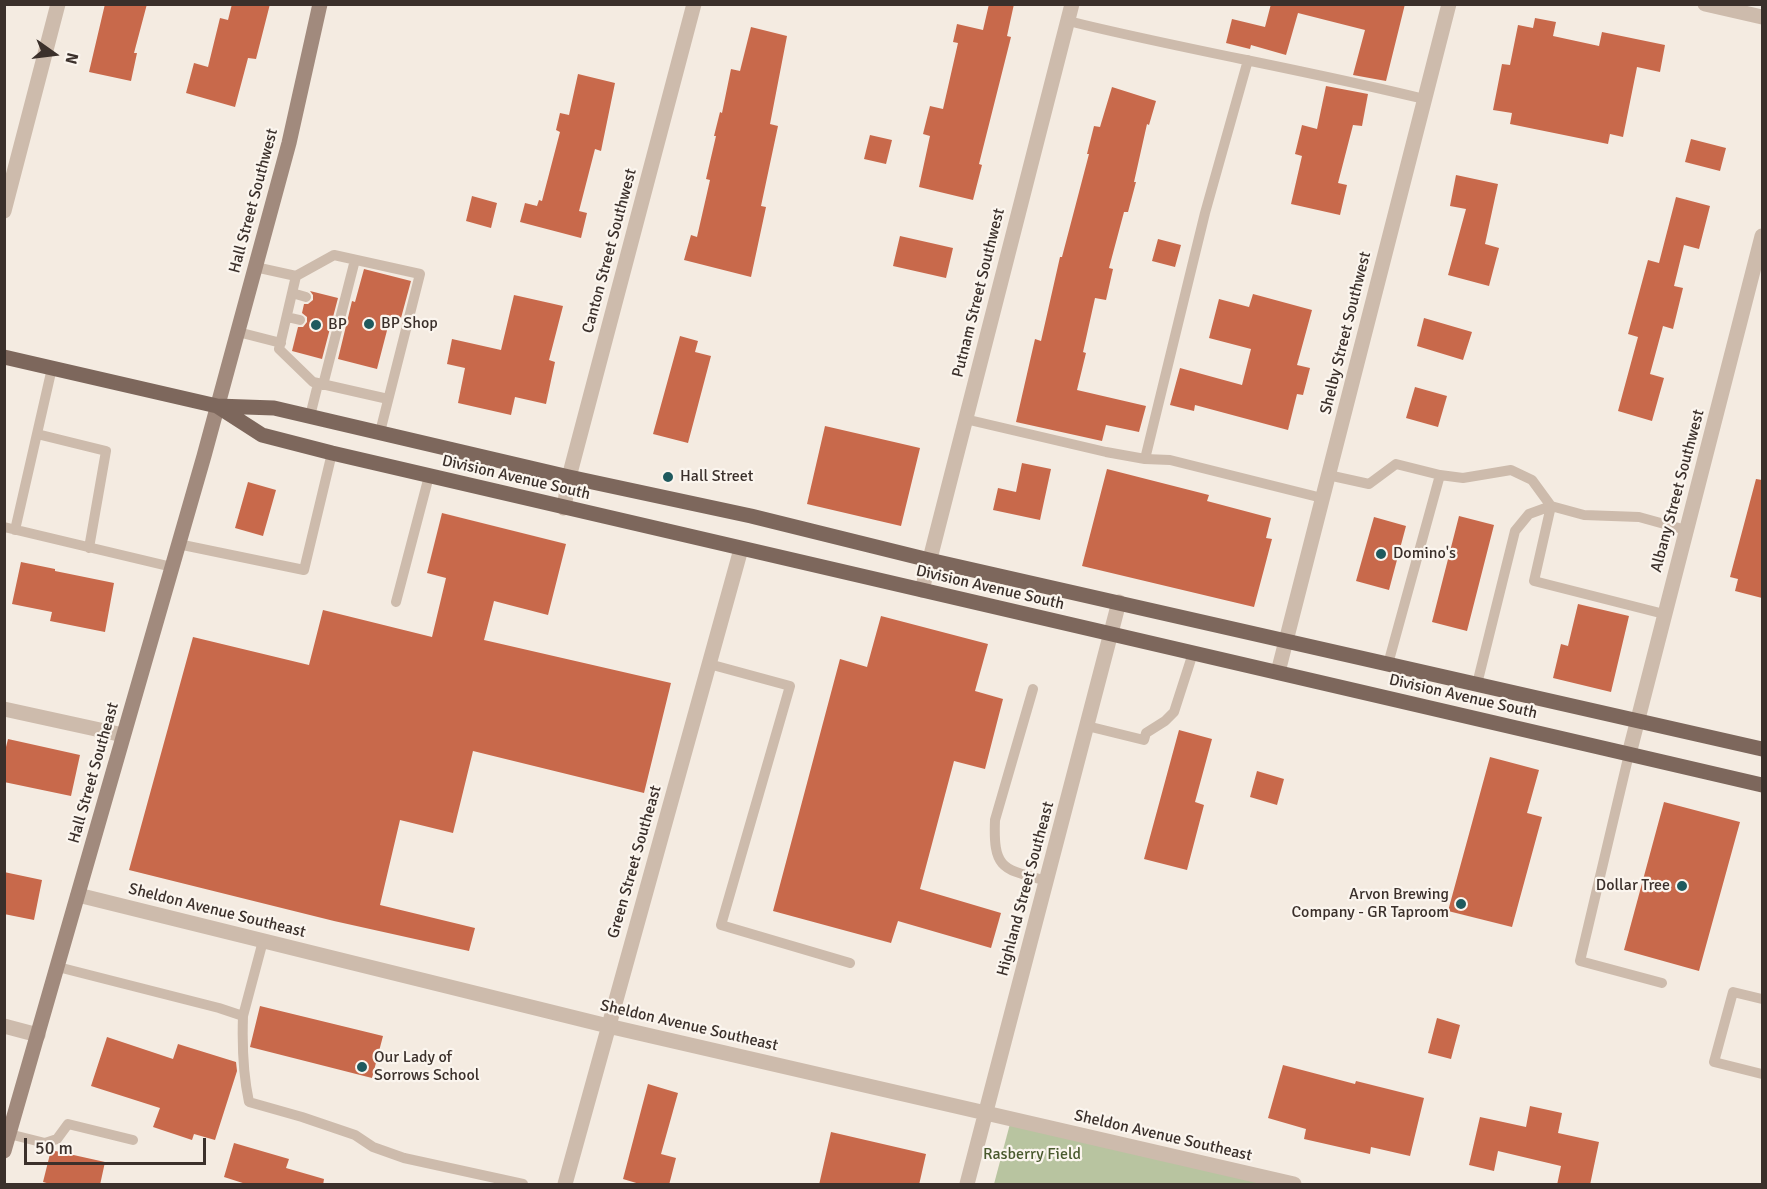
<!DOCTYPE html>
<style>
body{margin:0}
#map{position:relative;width:1767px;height:1189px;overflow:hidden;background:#f4ebe1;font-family:Signika,sans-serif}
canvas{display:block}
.frame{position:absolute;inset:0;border:6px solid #3b302b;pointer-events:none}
.north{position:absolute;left:24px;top:24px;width:60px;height:60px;-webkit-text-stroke:4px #fbf5ee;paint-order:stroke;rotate:104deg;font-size:16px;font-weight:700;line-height:24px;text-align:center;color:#3b302b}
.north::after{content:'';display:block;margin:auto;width:21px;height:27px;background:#3b302b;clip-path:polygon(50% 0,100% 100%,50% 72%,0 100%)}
.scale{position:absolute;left:24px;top:1138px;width:182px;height:27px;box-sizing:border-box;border:3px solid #3b302b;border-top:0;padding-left:8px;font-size:18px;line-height:21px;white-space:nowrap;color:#3b302b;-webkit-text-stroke:4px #fbf5ee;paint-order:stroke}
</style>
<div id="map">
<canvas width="1767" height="1189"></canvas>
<div class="frame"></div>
<div class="north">N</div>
<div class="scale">50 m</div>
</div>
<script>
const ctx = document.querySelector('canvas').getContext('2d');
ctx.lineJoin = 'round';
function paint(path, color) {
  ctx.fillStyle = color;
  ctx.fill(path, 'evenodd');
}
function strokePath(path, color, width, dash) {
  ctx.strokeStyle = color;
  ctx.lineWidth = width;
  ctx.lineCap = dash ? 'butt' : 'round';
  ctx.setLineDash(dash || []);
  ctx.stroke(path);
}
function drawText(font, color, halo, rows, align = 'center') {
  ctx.font = font + ' Signika,sans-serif';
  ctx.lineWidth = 4.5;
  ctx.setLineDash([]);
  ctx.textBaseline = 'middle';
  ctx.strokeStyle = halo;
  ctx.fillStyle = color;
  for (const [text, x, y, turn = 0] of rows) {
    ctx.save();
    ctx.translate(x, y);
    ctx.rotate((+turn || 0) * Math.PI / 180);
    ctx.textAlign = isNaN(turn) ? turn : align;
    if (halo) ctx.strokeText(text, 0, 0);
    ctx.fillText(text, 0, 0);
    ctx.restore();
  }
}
paint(new Path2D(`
 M1011,1120L1294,1184H994Z`), '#b8c4a0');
paint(new Path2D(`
 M105,4H147L134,53H137L131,81L89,72Z
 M232,4H270L256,59L248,58L235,107L186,93L194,63L208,67L220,18L228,20Z
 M989,4H1014L1007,36L1011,37L979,164L982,165L973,200L919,187L930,136L923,134L930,106L943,109L958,43L953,42L957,24L983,30Z
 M1271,4H1405L1386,81L1353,75L1365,30L1298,13L1286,55L1251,45L1250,49L1226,43L1232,19L1265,27Z
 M1535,18L1556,22L1553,36L1599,46L1602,32L1665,45L1660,72L1637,67L1623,137L1610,134L1608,144L1510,124L1512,113L1493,110L1502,64L1510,65L1518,25L1533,28Z
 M751,27L787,36L770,124L778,126L761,206L766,207L751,277L684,260L691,235L697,237L710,180L706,179L716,136H714L720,112L722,113L731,69L740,71Z
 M578,74L615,83L601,151L595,149L579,211L587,213L581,238L520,222L525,203L537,206L539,200L542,201L560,132L556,130L560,113L569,115Z
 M1326,86L1368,94L1362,126L1353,125L1338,183L1347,185L1340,215L1291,204L1302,156L1295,154L1302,125L1317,129Z
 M1112,87L1156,101L1149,125L1147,124L1134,182H1136L1128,212H1124L1109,268L1113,269L1106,300L1095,298L1083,352L1086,353L1077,390L1146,406L1139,432L1106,425L1102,441L1016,422L1035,339L1041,341L1060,257H1062L1089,154H1087L1094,126L1100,127Z
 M870,135L892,140L886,164L864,159Z
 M1691,139L1726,148L1720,171L1685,162Z
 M1456,175L1498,184L1485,244L1499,248L1489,286L1448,275L1466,209L1450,206Z
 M472,196L497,203L491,228L466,221Z
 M1676,197L1710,206L1699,249L1684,245L1674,286L1683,288L1673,329L1663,326L1650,374L1664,378L1652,421L1618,411L1638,337L1628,334L1648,260L1659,263Z
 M900,236L953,248L946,278L893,266Z
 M1158,239L1181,245L1175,267L1152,261Z
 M364,269L411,281L401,318L391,315L377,369L338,359L352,301L355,302Z
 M310,291L338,298L322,359L292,351L298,327H303L307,322V317L302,313L304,304H308L313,300V295Z
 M1253,294L1312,310L1297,365L1310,368L1303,395L1297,394L1288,430L1195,405L1194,411L1170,405L1180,368L1242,385L1251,349L1209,338L1219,299L1249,307Z
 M514,295L563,306L549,360L555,362L546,404L515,397L511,415L458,403L465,368L447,364L452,339L501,350Z
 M1424,318L1472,332L1463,360L1417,346Z
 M680,336L698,341L695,352L711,356L688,443L653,434Z
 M1415,387L1447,396L1438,427L1406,418Z
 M825,426L920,448L901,526L807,504Z
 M1022,463L1051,469L1040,520L993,510L998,488L1016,492Z
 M1107,469L1209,495L1207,501L1271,518L1266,538L1272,539L1254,607L1082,566Z
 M1756,479L1762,480V598L1735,591L1738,579L1730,577Z
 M248,482L276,490L263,536L235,528Z
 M442,513L566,544L548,615L494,601L484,640L671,683L644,793L473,751L453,833L400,820L380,905L475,928L469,951L334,921L129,870L193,637L309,665L323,610L432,637L446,578L427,573Z
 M1459,516L1494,525L1467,631L1432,622Z
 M1374,517L1406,526L1389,590L1356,581Z
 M21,562L55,569V571L114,583L105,632L50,621L52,612L12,604Z
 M1578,604L1629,616L1611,692L1553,678L1561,644L1568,646Z
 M881,616L988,644L975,691L1003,699L985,769L954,761L920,889L1001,913L991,948L898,921L891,943L773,911L840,659L867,667Z
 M1179,730L1212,739L1195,802L1204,805L1187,870L1144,859Z
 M8,739L80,755L71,796L4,782V755Z
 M1490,757L1539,770L1527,813L1542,817L1512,927L1448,911Z
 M1257,771L1284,779L1277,805L1250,797Z
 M1664,802L1740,822L1699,971L1624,950Z
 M4,872L42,880L34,920L4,914Z
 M260,1006L383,1036L372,1078L250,1047Z
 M1437,1018L1460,1025L1451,1059L1428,1053Z
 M107,1037L173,1059L178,1044L236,1062L237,1071L215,1140L194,1134L192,1140L153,1127L160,1108L91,1086Z
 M1283,1065L1355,1084L1356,1081L1424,1098L1410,1156L1371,1147L1370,1154L1304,1139L1306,1129L1268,1118Z
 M648,1084L678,1093L661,1154L676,1158L669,1185H643L623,1179Z
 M1530,1106L1562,1113L1558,1133L1599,1142L1590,1185H1557L1561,1166L1498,1151L1494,1171L1469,1165L1480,1117L1526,1127Z
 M831,1132L926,1154L919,1185H819Z
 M234,1143L289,1159L286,1168L324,1179L323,1185H249L224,1177Z
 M51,1150L105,1162L100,1185H54L43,1182Z`), '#c8694b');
strokePath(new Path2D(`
 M1068,21C1186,50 1306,70 1424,99
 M255,267L296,276L334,255L420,274L380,432
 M296,276L279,349L313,382L388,399
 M292,293L306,297
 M287,317L300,320
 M238,332L281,343
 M323,385L355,260
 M310,416L318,384
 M965,419L1106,452L1145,459L1170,460L1322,498
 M37,434L106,451L89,548
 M1145,459L1205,213L1248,60
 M1328,475L1369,484L1396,464L1440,475L1388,664
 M1440,475L1463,478L1511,470L1532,480L1551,506L1534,581L1664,614
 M4,527L172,567
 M15,530L52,368
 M178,544L304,570L332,453
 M396,602L429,476
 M709,664L790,686L721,925L850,963
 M1477,684L1515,531L1529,514L1551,506L1584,515L1639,517L1686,530
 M1033,689L995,820C993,870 1003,869 1047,881
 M1087,726L1144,740L1146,733L1165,721L1174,712L1193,653
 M1629,754L1580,961L1662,983
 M58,967L219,1008L243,1016C242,1045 243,1074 249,1102L302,1117L355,1135L373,1147L404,1158L523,1184
 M1762,999L1733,992L1714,1062L1762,1074
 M243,1016L263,941
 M9,1134L45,1143L57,1139L68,1124L133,1140`), '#cdbbac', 10);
strokePath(new Path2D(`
 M1705,4L1762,17
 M4,211L58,4
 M564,508L569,477L694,4
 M922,590L1072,4
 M1278,672L1449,4
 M4,709L123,735
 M1629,754L1762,236
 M78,895L608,1026L1294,1184
 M4,1026L38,1035
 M565,1184L741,549
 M967,1184L1119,602`), '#cdbbac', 15);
strokePath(new Path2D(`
 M4,1151L204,456L289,143L320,4`), '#a18a7d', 15);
strokePath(new Path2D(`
 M4,357L217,406L274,408L569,477L751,516L929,560L1762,749
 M217,406L262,435L332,453L1762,785`), '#7d675c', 15);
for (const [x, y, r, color] of [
 [369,324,6,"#1f5a5e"],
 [316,325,6,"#1f5a5e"],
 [668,477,6,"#1f5a5e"],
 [1381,554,6,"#1f5a5e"],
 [1682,886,6,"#1f5a5e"],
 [1461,904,6,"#1f5a5e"],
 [362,1067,6,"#1f5a5e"]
]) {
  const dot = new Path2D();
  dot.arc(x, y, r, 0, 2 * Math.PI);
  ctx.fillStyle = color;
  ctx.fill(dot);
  strokePath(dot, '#fbf5ee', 2);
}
drawText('16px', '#3b302b', '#fbf5ee', [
 ["Hall Street Southwest",254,201,-75],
 ["Canton Street Southwest",610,251,-75],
 ["Putnam Street Southwest",979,293,-76],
 ["Shelby Street Southwest",1346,333,-76],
 ["Division Avenue South",516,478,13],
 ["Albany Street Southwest",1678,491,-75],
 ["Division Avenue South",990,588,13],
 ["Division Avenue South",1463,697,13],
 ["Hall Street Southeast",94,773,-74],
 ["Green Street Southeast",635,862,-74],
 ["Highland Street Southeast",1026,889,-75],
 ["Sheldon Avenue Southeast",217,911,14],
 ["Sheldon Avenue Southeast",689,1026,13],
 ["Sheldon Avenue Southeast",1163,1136,13]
]);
drawText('16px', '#3b302b', '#fbf5ee', [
 ["BP Shop",381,324],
 ["BP",328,325],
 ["Hall Street",680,477],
 ["Domino's",1393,554],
 ["Dollar Tree",1670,886,"right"],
 ["Arvon Brewing",1449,895,"right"],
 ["Company - GR Taproom",1449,913,"right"],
 ["Our Lady of",374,1058],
 ["Sorrows School",374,1076]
], 'left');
drawText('16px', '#4a5a2e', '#fbf5ee', [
 ["Rasberry Field",1032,1155]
]);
</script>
